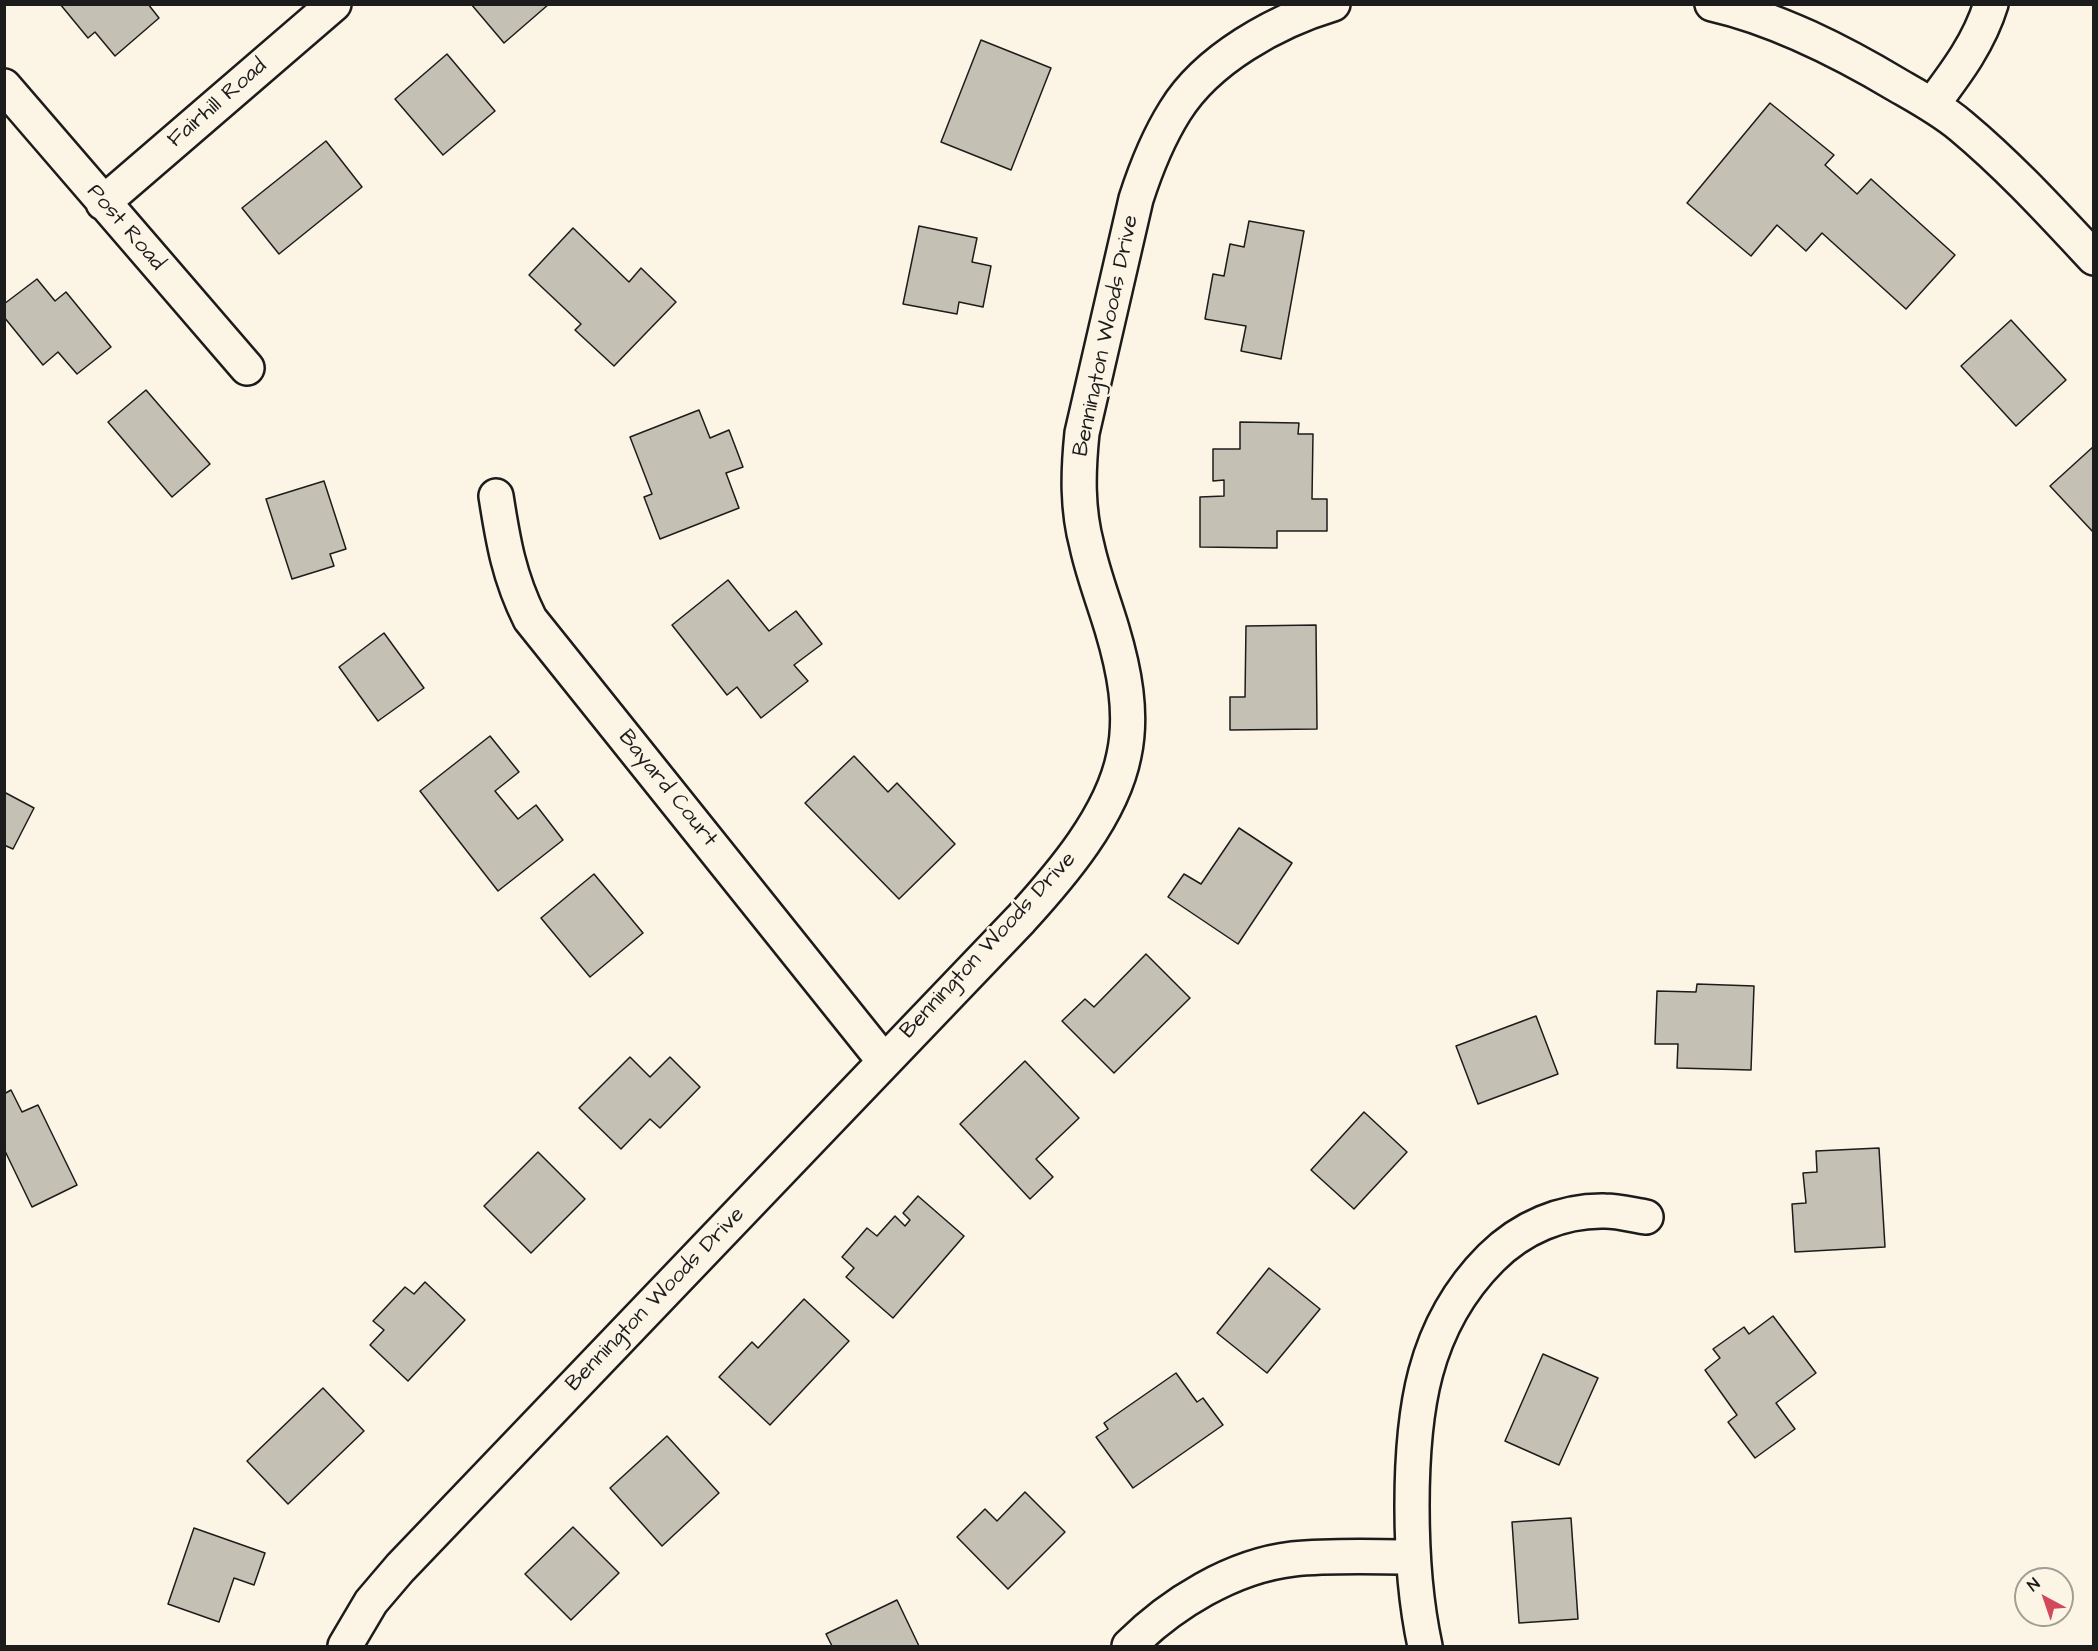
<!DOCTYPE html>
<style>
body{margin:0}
#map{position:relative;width:2098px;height:1651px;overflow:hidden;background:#fcf5e5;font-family:"Architects Daughter",sans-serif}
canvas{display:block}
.frame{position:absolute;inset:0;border:6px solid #1c1c1c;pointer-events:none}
.north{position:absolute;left:2014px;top:1567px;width:60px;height:60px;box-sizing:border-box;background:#fcf5e5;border:2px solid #a29e95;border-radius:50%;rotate:320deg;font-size:16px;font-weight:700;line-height:24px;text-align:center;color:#1c1c1c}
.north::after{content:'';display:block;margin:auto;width:21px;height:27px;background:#d1495b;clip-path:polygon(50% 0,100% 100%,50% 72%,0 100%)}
</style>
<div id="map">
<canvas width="2098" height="1651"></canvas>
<div class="frame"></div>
<div class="north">N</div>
</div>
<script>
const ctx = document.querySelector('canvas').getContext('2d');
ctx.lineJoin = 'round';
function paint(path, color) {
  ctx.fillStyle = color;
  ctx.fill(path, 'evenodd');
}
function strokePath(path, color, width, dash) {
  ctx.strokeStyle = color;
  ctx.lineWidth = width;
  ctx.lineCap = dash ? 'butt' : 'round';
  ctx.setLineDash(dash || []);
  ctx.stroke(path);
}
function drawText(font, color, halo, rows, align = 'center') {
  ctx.font = font + ' "Architects Daughter",sans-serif';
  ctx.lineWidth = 4.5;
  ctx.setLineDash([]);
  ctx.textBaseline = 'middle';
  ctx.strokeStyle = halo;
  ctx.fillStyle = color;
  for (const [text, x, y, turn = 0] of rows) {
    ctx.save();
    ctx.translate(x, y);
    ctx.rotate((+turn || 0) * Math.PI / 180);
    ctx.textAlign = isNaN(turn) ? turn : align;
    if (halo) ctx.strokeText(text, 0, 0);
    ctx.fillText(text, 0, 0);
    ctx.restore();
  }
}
const building = new Path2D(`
 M60,4H148L159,18L115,56L95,32L88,38Z
 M471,4H549L504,43Z
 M981,40L1051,68L1011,170L941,142Z
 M447,54L495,111L443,155L395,99Z
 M1770,103L1834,155L1825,165L1857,194L1871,179L1955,255L1906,309L1822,233L1806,251L1777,225L1751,256L1687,203Z
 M326,141L362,187L279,254L242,208Z
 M1249,221L1304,231L1281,359L1241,351L1246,326L1205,319L1213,274L1224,276L1230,244L1244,247Z
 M919,226L977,238L972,262L991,266L983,307L959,302L957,314L903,304Z
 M573,228L629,282L641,268L676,302L614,366L575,330L581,324L529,275Z
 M37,279L55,301L66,292L111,347L77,374L58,352L43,365L4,317V304Z
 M2011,320L2066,380L2016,426L1961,366Z
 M146,390L210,464L172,497L108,422Z
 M699,410L710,438L729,430L743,467L726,473L739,508L660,539L644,497L652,494L630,437Z
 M1240,422L1299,423L1298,434H1313L1312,499H1327V531H1277V548L1200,547V497L1224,496V480L1213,481V449H1240Z
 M2094,446V533L2050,486Z
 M324,481L346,549L330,554L334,566L292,579L266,499Z
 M728,580L769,631L796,611L822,644L794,665L808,681L761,718L737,687L727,695L672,625Z
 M1316,625L1317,729L1230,730V697H1245L1246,626Z
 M384,633L424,688L378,721L339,667Z
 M490,736L519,772L495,791L518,819L536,805L563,840L498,891L420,791Z
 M854,756L888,792L897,783L955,844L899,899L805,803Z
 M4,792L34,808L13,849L4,845Z
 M1239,828L1292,863L1238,944L1168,897L1184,874L1201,884Z
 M594,874L643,933L590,977L541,918Z
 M1146,954L1190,998L1114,1073L1062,1021L1085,999L1094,1007Z
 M1697,984L1754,986L1751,1070L1677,1068L1678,1044H1655L1657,991L1696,992Z
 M1536,1016L1558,1074L1478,1104L1456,1046Z
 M630,1057L650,1077L670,1057L700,1087L660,1128L650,1119L621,1149L579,1108Z
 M1025,1061L1079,1118L1036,1159L1053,1177L1030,1199L960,1124Z
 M11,1090L22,1112L38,1105L77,1185L32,1207L4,1149V1094Z
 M1364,1112L1407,1152L1354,1209L1311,1170Z
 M1879,1148L1885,1247L1795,1252L1792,1204L1806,1203L1803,1173L1817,1172L1816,1151Z
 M538,1152L585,1199L531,1253L484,1206Z
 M918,1196L964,1236L893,1318L846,1277L854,1268L842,1257L867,1228L877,1236L895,1216L905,1226L910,1220L903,1213Z
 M1269,1268L1320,1309L1267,1373L1217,1333Z
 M425,1282L465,1320L408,1381L370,1345L384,1330L373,1321L405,1287L414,1294Z
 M804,1299L849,1341L770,1425L719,1377L752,1342L758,1348Z
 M1773,1316L1816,1373L1776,1403L1795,1429L1755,1458L1728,1422L1737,1415L1705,1370L1720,1358L1713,1349L1744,1327L1749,1334Z
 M1543,1354L1598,1378L1559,1465L1505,1441Z
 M1176,1373L1197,1402L1203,1398L1223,1425L1133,1488L1096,1437L1108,1429L1104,1423Z
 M323,1388L364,1431L288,1504L247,1461Z
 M667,1436L719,1493L662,1546L610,1488Z
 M1025,1492L1065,1532L1008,1589L957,1537L985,1509L997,1521Z
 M1571,1518L1578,1619L1519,1623L1512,1522Z
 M573,1527L619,1573L571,1620L525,1574Z
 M194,1528L265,1553L254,1585L234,1578L219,1622L168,1604Z
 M897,1600L919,1646H832L826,1634Z`);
paint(building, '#c4c0b3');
strokePath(building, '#1c1c1c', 1.5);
const minor = new Path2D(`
 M1712,4C1778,19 1842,52 1899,86C1920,98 1942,110 1961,126C2009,166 2051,212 2094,258
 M4,86L247,368
 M1932,105C1956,73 1979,43 1991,4
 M103,203L334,4
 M496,496C503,541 509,577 530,619L884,1061
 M345,1646L371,1602L400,1568L1021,919C1061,875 1112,816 1124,755C1133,713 1124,669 1112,629C1104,602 1093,574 1087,546C1077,509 1078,472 1082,433L1136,199C1146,168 1158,138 1175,111C1207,59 1276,21 1333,4
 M1129,1646C1171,1604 1232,1566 1293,1559C1332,1555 1373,1557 1412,1557
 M1425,1646C1415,1600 1412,1554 1412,1506C1412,1413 1422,1327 1491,1258C1521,1228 1562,1210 1605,1211C1618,1211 1633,1215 1646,1217`);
strokePath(minor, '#1c1c1c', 38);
strokePath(minor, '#fcf5e5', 33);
drawText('22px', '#1c1c1c', '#fcf5e5', [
 ["Fairhill Road",218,104,-41],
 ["Post Road",125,228,49],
 ["Bennington Woods Drive",1107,336,-78],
 ["Bayard Court",667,789,51],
 ["Bennington Woods Drive",989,946,-47],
 ["Bennington Woods Drive",656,1300,-46]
]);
</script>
